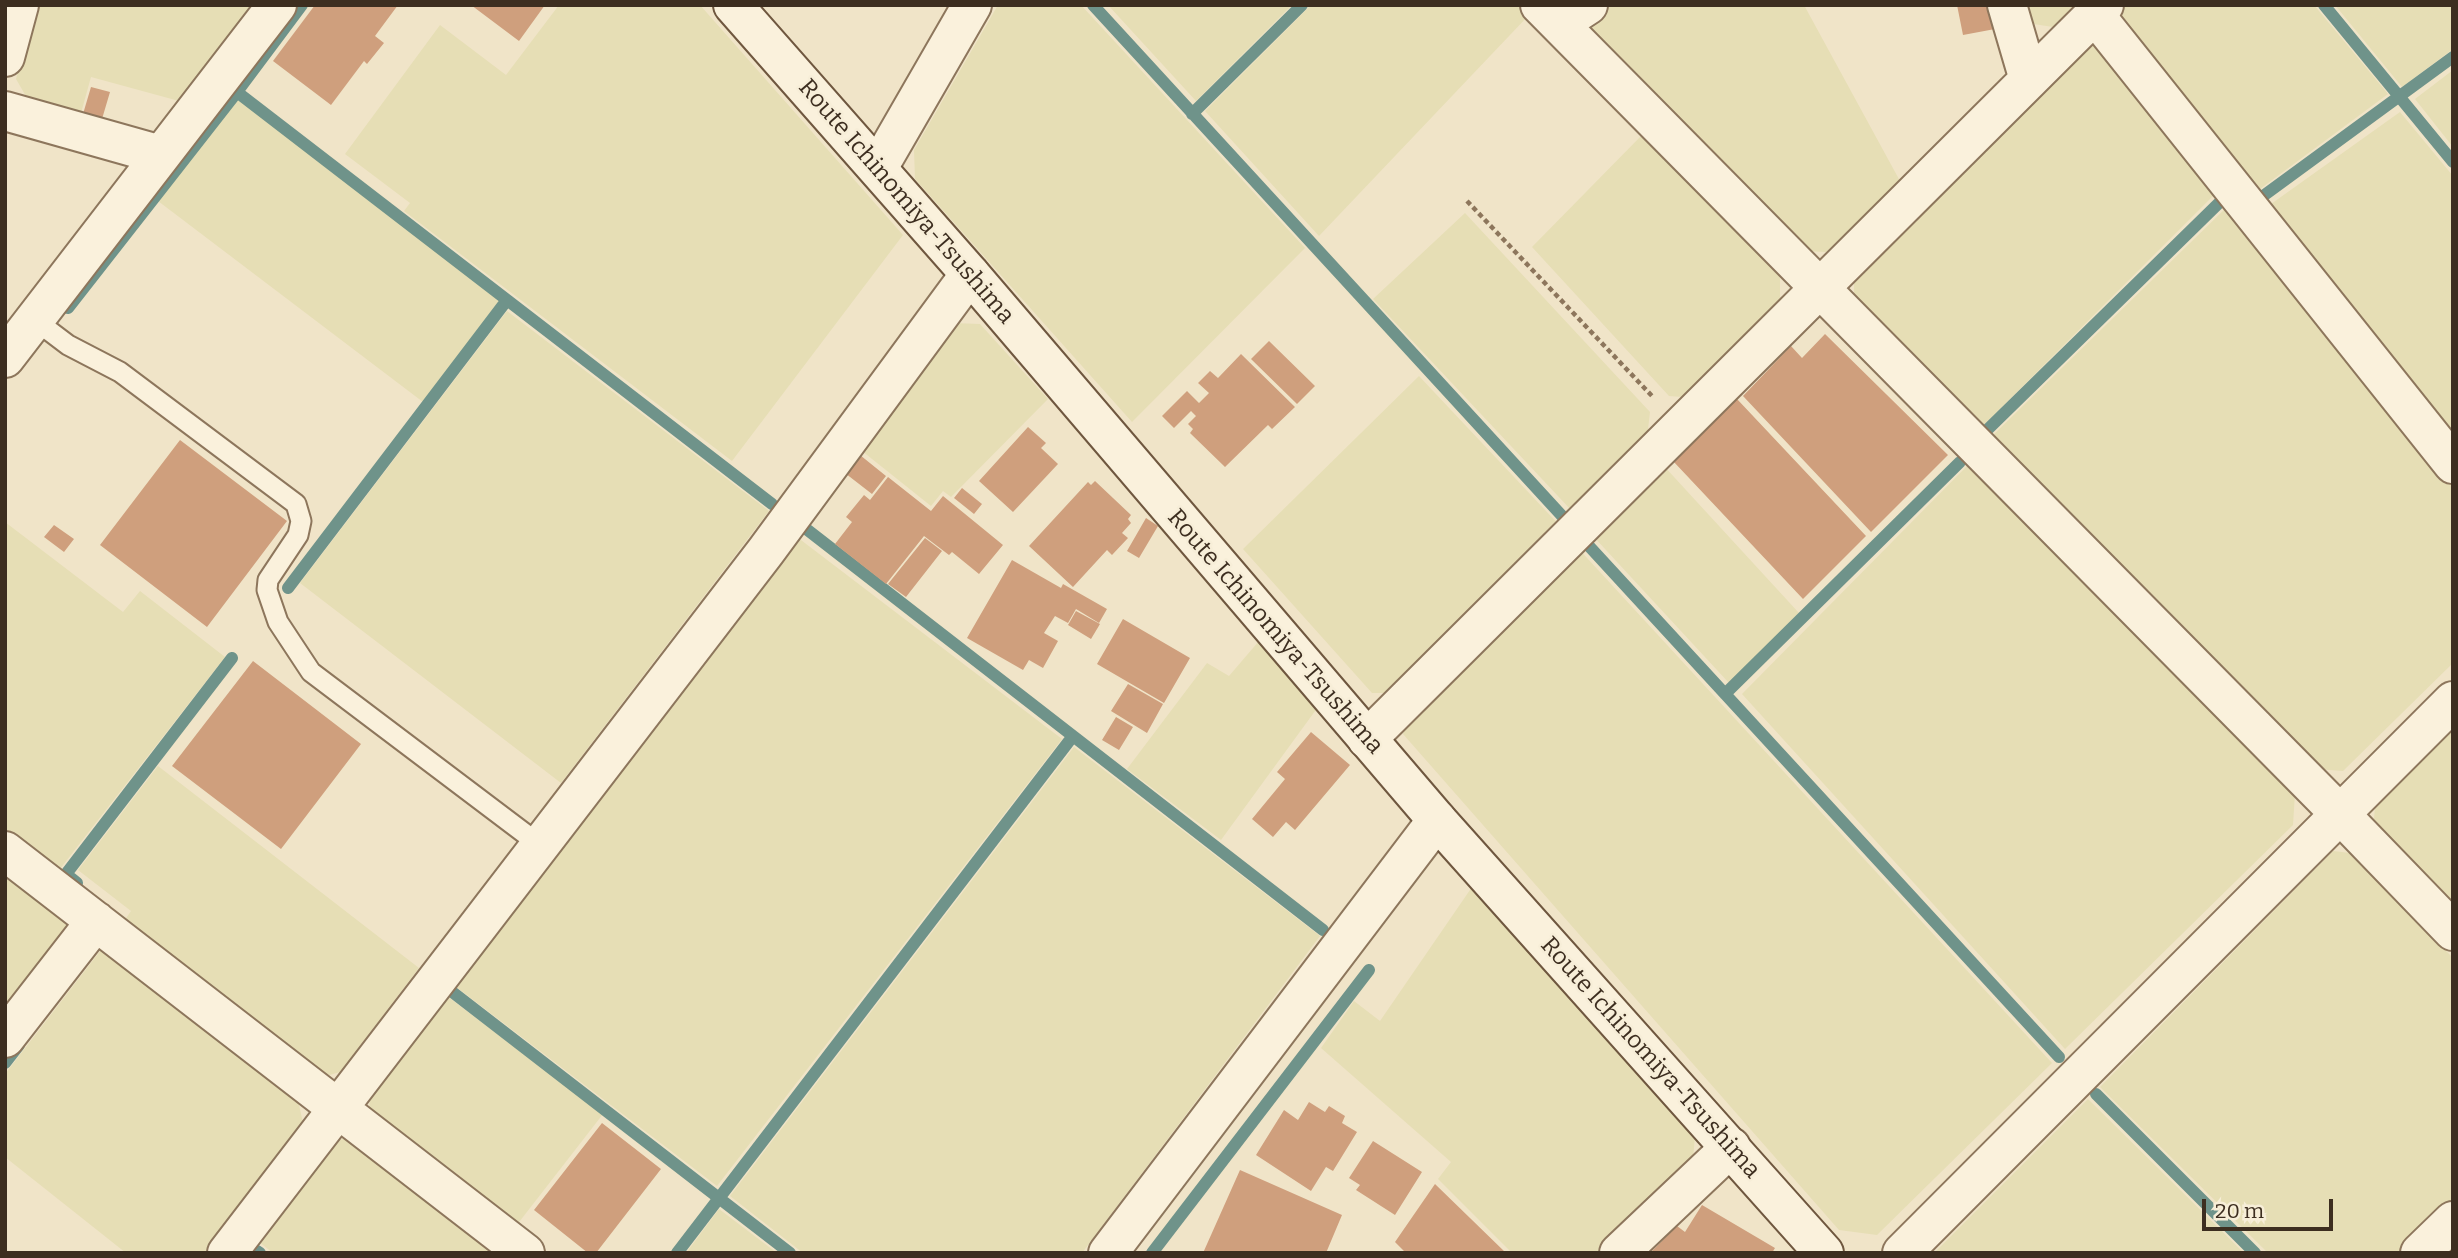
<!DOCTYPE html>
<style>
body{margin:0}
#map{position:relative;width:2458px;height:1258px;overflow:hidden;background:#f0e4c8;font-family:Bitter,serif}
canvas{display:block}
.frame{position:absolute;inset:0;border:7px solid #3d2e20;pointer-events:none}
.scale{position:absolute;left:2202px;top:1199px;width:131px;height:32px;box-sizing:border-box;border:4px solid #3d2e20;border-top:0;padding-left:9px;font-size:21px;line-height:24px;white-space:nowrap;color:#3d2e20;-webkit-text-stroke:5px #f7eed8;paint-order:stroke}
</style>
<div id="map">
<canvas width="2458" height="1258"></canvas>
<div class="frame"></div>
<div class="scale">20 m</div>
</div>
<script>
const ctx = document.querySelector('canvas').getContext('2d');
ctx.lineJoin = 'round';
function paint(path, color) {
  ctx.fillStyle = color;
  ctx.fill(path, 'evenodd');
}
function strokePath(path, color, width, dash) {
  ctx.strokeStyle = color;
  ctx.lineWidth = width;
  ctx.lineCap = dash ? 'butt' : 'round';
  ctx.setLineDash(dash || []);
  ctx.stroke(path);
}
function drawText(font, color, halo, rows, align = 'center') {
  ctx.font = font + ' Bitter,serif';
  ctx.lineWidth = 5;
  ctx.setLineDash([]);
  ctx.textBaseline = 'middle';
  ctx.strokeStyle = halo;
  ctx.fillStyle = color;
  for (const [text, x, y, turn = 0] of rows) {
    ctx.save();
    ctx.translate(x, y);
    ctx.rotate((+turn || 0) * Math.PI / 180);
    ctx.textAlign = isNaN(turn) ? turn : align;
    if (halo) ctx.strokeText(text, 0, 0);
    ctx.fillText(text, 0, 0);
    ctx.restore();
  }
}
paint(new Path2D(`
 M35,5H252L179,101L91,77L81,113L27,98L16,79Z
 M559,5H700L903,235L732,461L404,211L410,203L345,154L440,25L506,75Z
 M998,5H1081L1305,248L1132,422L915,179L914,150Z
 M1108,5H1292L1196,101Z
 M1311,5H1519L1529,15L1319,236L1205,111Z
 M1611,5H1804L1900,181L1826,252L1804,251L1586,33L1594,15Z
 M2021,5H2076L2053,27L2027,23Z
 M2124,5H2314L2388,94L2256,192L2113,16Z
 M2335,5H2453V49L2402,87Z
 M2087,44H2102L2221,188L1978,431L1854,305V275Z
 M2453,70V147L2415,99Z
 M238,97L501,301L423,402L158,201Z
 M2400,112L2453,176V442L2264,209Z
 M1641,136L1780,276V304L1683,397L1669,396L1532,247Z
 M2230,204L2453,478V663L2343,771L2316,769L1988,440Z
 M1465,213L1650,412L1647,438L1572,511L1373,299Z
 M507,311L769,511L561,783L300,583Z
 M953,323L980,324L1048,399L951,497L943,491L931,506L857,447Z
 M1419,376L1562,528L1392,693H1372L1243,549Z
 M1663,465L1799,613L1729,683L1593,536Z
 M1967,466L2295,793L2293,825L2065,1049L1742,694Z
 M5,522L123,612L140,591L225,657L56,874L5,834Z
 M797,537L1062,739L717,1186L451,983Z
 M1576,546L2052,1063L1877,1235L1839,1230L1403,734L1414,705Z
 M1259,641L1318,707L1221,840L1127,769L1207,663L1229,676Z
 M2453,729V910L2373,831L2375,807Z
 M1074,747L1320,936L1082,1253H803L730,1196Z
 M158,766L419,968L340,1072L326,1076L120,927L131,911L78,870Z
 M2333,851L2350,853L2453,958V1203L2402,1253H2268L2100,1087Z
 M5,874L78,931L5,1025Z
 M1472,887L1695,1136L1693,1159L1598,1253H1512L1438,1179L1451,1162L1321,1048L1354,1001L1380,1021Z
 M104,946L296,1091L303,1123L204,1253H126L5,1157V1074Z
 M443,993L603,1114L516,1226L369,1116L370,1092Z
 M2088,1099L2244,1253H1934Z
 M350,1138L502,1253H273L254,1238L326,1142Z
 M719,1209L777,1253H686Z`), '#e6deb5');
strokePath(new Path2D(`
 M302,5L237,92L772,504
 M1093,5L1563,517
 M2324,5L2453,162
 M1192,114L1302,5
 M2259,199L2453,57
 M68,308L237,92
 M1984,433L2222,200
 M1588,545L2059,1057
 M288,588L507,300
 M1725,694L1960,462
 M1073,736L1323,930
 M77,883L66,874L232,658
 M451,991L790,1253
 M5,1063L19,1045
 M2096,1094L2255,1253
 M257,1251L260,1253
 M677,1253L1073,736L805,528
 M1152,1253L1369,970`), '#6f938a', 12);
paint(new Path2D(`
 M315,5H398L375,36L384,43L367,64L364,61L331,105L273,61Z
 M471,5H545L519,41Z
 M1957,5H1990L1995,29L1963,35Z
 M91,87L110,92L102,119L83,114Z
 M1825,334L1948,455L1871,532L1743,396L1791,346L1802,358Z
 M1269,341L1315,386L1297,404L1251,359Z
 M1241,354L1295,407L1272,429L1268,425L1225,467L1190,433L1193,429L1188,424L1196,416L1191,411L1174,428L1162,416L1187,391L1199,403L1209,393L1198,383L1210,371L1218,378Z
 M1737,399L1866,536L1803,599L1673,461Z
 M1028,427L1046,443L1041,448L1058,464L1013,512L979,481Z
 M180,440L287,521L207,627L100,545Z
 M855,451L886,476L872,494L841,470Z
 M888,477L931,511L943,496L1003,545L979,574L952,552L949,555L924,536L886,584L835,544L852,522L846,517L864,495L870,500Z
 M1095,481L1131,515L1128,519L1131,523L1122,533L1128,538L1112,555L1107,550L1073,587L1029,546L1088,482L1091,485Z
 M962,488L982,504L974,514L954,498Z
 M1146,518L1158,526L1139,558L1127,551Z
 M54,525L74,539L64,552L44,537Z
 M925,538L942,551L906,597L888,584Z
 M1012,560L1061,588L1063,584L1107,609L1099,623L1076,609L1068,623L1055,616L1044,633L1058,641L1043,668L1029,660L1023,670L967,638Z
 M1076,611L1100,624L1091,639L1068,625Z
 M1123,619L1190,658L1164,703L1097,664Z
 M253,661L361,744L281,849L172,766Z
 M1128,684L1163,704L1147,733L1111,711Z
 M1116,717L1133,727L1119,750L1102,740Z
 M1311,732L1350,765L1295,830L1286,822L1273,837L1252,819L1285,779L1277,772Z
 M1309,1102L1325,1112L1329,1106L1345,1116L1342,1123L1357,1132L1333,1171L1326,1167L1311,1191L1256,1155L1284,1110L1298,1120Z
 M602,1123L661,1169L596,1253H588L534,1210Z
 M1373,1141L1422,1172L1395,1215L1356,1190L1360,1185L1349,1178Z
 M1240,1170L1342,1215L1326,1253H1203Z
 M1435,1184L1506,1253H1406L1395,1242Z
 M1702,1205L1775,1248L1772,1253H1650L1677,1226L1685,1232Z`), '#cf9f7d');
const lane = new Path2D(`
 M35,320L68,345L120,372L296,504L301,521L298,535L268,580L267,590L278,622L311,672L540,845`);
const street = new Path2D(`
 M1540,5L2340,814L2453,931
 M2007,5L2029,80
 M2095,15L2453,464
 M1559,24L1588,5
 M5,57L19,5
 M5,111L161,155
 M878,168L972,5
 M5,358L277,5
 M1367,739L2104,5
 M5,851L525,1253
 M5,1038L96,921
 M227,1253L766,551L970,274
 M1108,1253L1437,820
 M1619,1253L1731,1147
 M1902,1253L2453,701
 M2420,1253L2453,1221`);
const secondary = new Path2D(`
 M733,5L970,274L1437,820L1824,1253`);
strokePath(lane, '#8d765c', 23);
strokePath(street, '#8d765c', 42);
strokePath(secondary, '#6f573f', 42);
strokePath(new Path2D(`
 M1467,201L1652,396`), '#8d765c', 4.5, [5, 3.5]);
strokePath(lane, '#faf1dc', 19);
strokePath(street, '#faf1dc', 38);
strokePath(secondary, '#faf1dc', 38);
drawText('24px', '#3d2e20', '#f7eed8', [
 ["Route Ichinomiya-Tsushima",906,202,49],
 ["Route Ichinomiya-Tsushima",1275,632,49],
 ["Route Ichinomiya-Tsushima",1650,1058,48]
]);
</script>
